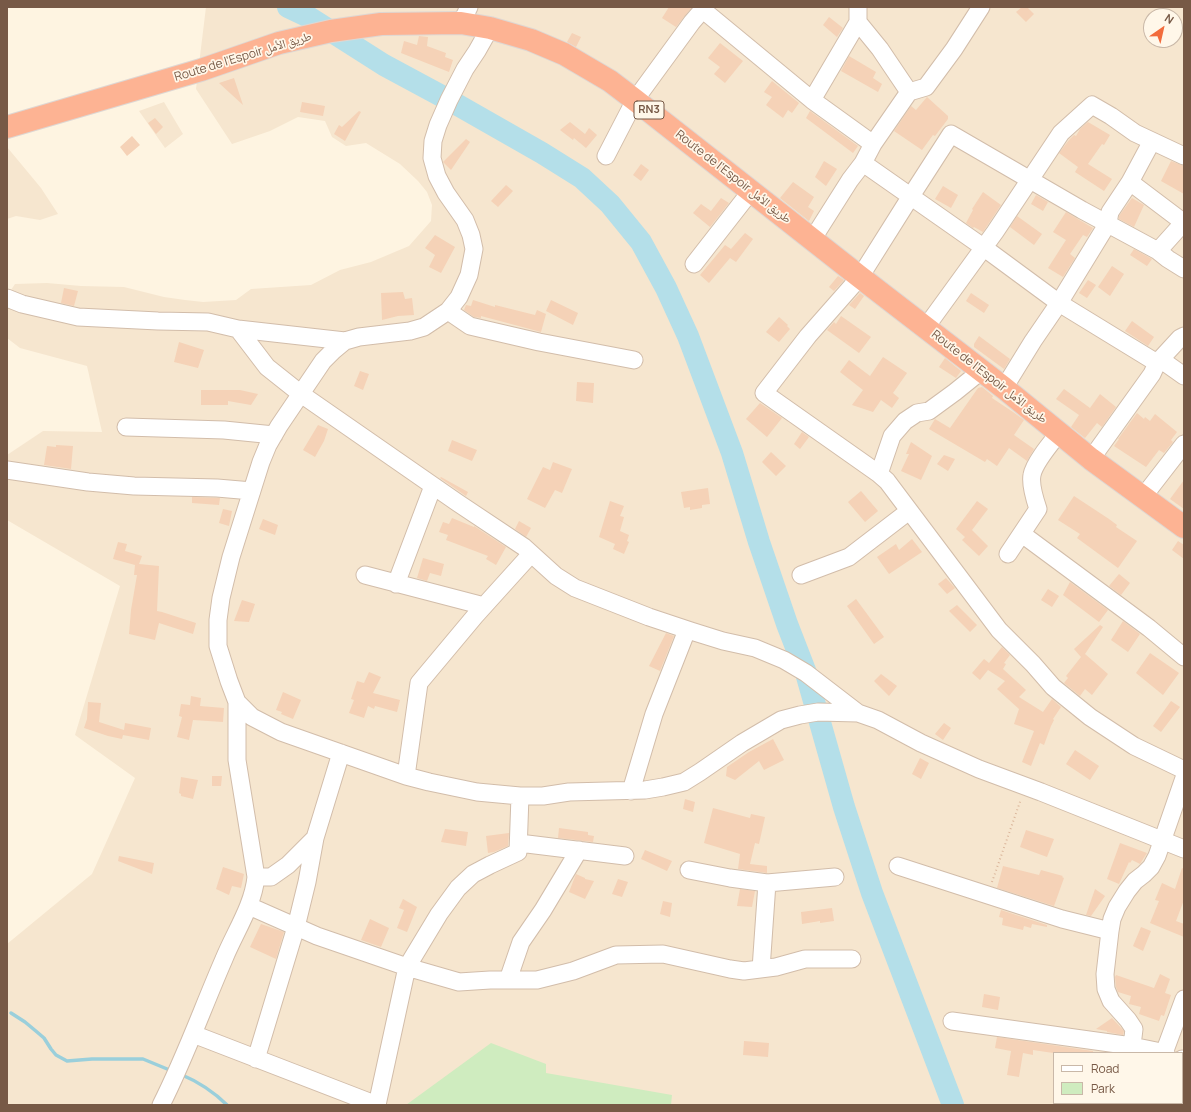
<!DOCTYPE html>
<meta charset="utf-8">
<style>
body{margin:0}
#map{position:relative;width:1191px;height:1112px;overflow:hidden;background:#fef4e1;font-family:Manrope,sans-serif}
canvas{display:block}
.frame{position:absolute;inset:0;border:8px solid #775946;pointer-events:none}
.legend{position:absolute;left:1053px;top:1052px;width:130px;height:52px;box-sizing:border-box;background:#fff7e9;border:1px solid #c9b8a8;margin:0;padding:5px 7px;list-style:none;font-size:12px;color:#775946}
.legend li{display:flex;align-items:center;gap:8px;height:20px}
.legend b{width:20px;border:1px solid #c9b8a8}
.north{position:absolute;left:1143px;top:8px;width:40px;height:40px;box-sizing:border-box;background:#fff7e9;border:1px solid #c9b8a8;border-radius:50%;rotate:34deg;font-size:11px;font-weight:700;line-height:16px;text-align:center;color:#775946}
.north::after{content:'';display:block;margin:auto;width:14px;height:18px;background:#f26c3c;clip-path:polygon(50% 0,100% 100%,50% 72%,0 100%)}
</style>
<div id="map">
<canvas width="1191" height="1112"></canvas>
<div class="frame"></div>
<ul class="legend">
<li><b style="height:5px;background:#fff"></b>Road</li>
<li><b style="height:11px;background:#cfecbf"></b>Park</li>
</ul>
<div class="north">N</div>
</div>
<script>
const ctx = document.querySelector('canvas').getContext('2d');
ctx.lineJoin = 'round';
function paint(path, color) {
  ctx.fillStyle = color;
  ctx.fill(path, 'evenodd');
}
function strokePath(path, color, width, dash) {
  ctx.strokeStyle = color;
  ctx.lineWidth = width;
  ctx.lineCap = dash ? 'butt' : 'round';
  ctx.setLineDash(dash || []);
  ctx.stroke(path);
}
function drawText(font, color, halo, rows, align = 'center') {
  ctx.font = font + ' Manrope,"Noto Naskh Arabic",sans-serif';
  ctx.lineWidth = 3.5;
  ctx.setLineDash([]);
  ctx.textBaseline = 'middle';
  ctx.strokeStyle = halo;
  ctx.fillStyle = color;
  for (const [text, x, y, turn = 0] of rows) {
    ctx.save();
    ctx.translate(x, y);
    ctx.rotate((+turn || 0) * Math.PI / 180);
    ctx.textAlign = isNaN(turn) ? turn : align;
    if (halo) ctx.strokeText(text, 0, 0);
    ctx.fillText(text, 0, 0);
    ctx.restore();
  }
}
paint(new Path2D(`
 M206,7H1184V1105H7V944L92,874L135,778L75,735L120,586L7,520V455L43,431L102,432L87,366L20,348L7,338V296L15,284L47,283L81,286L124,287L164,297L185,300L203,302L236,300L251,289L311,285L340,270L371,262L409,246L431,221L432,205L427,192L418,181L400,164L366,143L346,146L332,137L325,121L298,117L270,131L232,144L196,89ZM1151,16H1175V40H1151ZM1054,1053H1182V1103H1054Z
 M164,102L183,134L165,148L139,111Z
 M7,147L41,188L58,214L40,220L16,216L7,219Z`), '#f6e6cf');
paint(new Path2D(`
 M491,1043L546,1064V1073L672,1095L671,1105H406Z`), '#cfecbf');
strokePath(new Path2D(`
 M11,1013L25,1022L37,1032L44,1038L51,1049L56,1055L67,1061L92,1059H143L172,1071
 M180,1074C199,1082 213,1091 227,1105`), '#9acfdb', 3.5);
strokePath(new Path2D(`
 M288,7L307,16L384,65L449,100L542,153L582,178L610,204L641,242L666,288L688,336L732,453L759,542L787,624L806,673L844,807L872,893L953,1105`), '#b4dfe9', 22);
paint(new Path2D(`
 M669,7H692L676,27L662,18Z
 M1022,7H1027L1034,14L1026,22L1016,12Z
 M829,17L843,28L837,37L823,25Z
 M572,33L581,37L576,47L567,42Z
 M419,36L428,37L427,46L446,53L445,57L453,60L449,72L401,53L404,41L417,45Z
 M720,43L743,61L725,83L714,74L720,67L708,58Z
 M849,56L876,72L873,78L882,84L878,92L841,71Z
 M234,78L243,105L219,83Z
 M772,81L799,103L792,113L788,110L783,118L766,105L772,97L764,92Z
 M927,97L948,116V119L935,136L933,135L922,150L894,131L911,106L916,110Z
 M302,102L325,106L323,116L300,112Z
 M359,111L361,112L345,141L334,134L339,125L342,127Z
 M810,111L858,146L853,153L806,118Z
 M155,118L163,127L156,134L148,123Z
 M570,122L585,134L589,128L597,135L586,148L574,138L573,140L560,130Z
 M1088,122L1110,135L1104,145L1102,144L1088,164L1112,179L1104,191L1075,172L1078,167L1059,153L1069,140L1074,135L1076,136L1080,129Z
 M132,136L140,145L127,156L120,147Z
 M466,139L470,142L451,170L443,162Z
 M824,161L837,169L826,186L815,177Z
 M1171,161L1184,166V194L1161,181Z
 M641,164L649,170L641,181L633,175Z
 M793,182L814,197L808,207L814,211L809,221L780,198Z
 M506,185L513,191L498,207L491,201Z
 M943,186L958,195L951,208L935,199Z
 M983,192L1001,205L983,232L974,227L973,228L966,223L973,210L972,209Z
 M1036,195L1057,207L1048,202L1043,211L1031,204Z
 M721,198L729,203L710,227L693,213L701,204L711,211Z
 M1132,198L1144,205L1134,227L1119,219V216Z
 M1066,212L1093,228L1087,237L1083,235L1070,254L1075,258L1063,277L1048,268L1066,240L1053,232Z
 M1017,216L1042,234L1034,245L1010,227Z
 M745,233L753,239L736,262L730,258L709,283L700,275L725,245L731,249Z
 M435,235L455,247L441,273L429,267L435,255L425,248Z
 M1134,249L1152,259L1147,266L1130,255Z
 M1112,266L1124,274L1110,296L1098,287Z
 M838,276L844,280L834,291L829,287Z
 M1088,280L1096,285L1087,298L1079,293Z
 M64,288L78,291L74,306L61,303Z
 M403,292L405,299L412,298L414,315L398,316L382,320L381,293Z
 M860,293L864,296L855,309L849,305Z
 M971,293L989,305L984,313L966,301Z
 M473,300L495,307V305L535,315L537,310L546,314L541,332L481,316V318L474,317L464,310L466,305L471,306Z
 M551,300L578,313L573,325L546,311Z
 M841,316L871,337L859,353L827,330L834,322L836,324Z
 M779,317L788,325L787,326L790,329L779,342L766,332Z
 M1132,321L1154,337L1148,346L1125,331Z
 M979,336L1010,359L1004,369L974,347V344Z
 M179,342L204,350L198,368L174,362Z
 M883,357L907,373L893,393L899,398L892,408L881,400L873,412L852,405L863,390L840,372L849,360L870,376Z
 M945,358L961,371L956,378L939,367Z
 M360,371L369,374L363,390L354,386Z
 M577,382L594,383L593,403L576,401Z
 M982,387L993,396L992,398L1013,412L1024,420L1014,435L1034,449L1027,461L1009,448L997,466L987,459L985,462L929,429L935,419L950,428L978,388Z
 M1064,389L1090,408L1100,394L1116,407L1102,427L1097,423L1085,438L1071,427L1079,415L1056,399Z
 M201,390H240L258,394L251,405L228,401V405H201Z
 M760,403L782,418L767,437L746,419Z
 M1137,413L1144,419L1145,417L1150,421L1155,414L1177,432L1171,440L1173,442L1164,453L1159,450L1146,467L1114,446L1119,439H1118Z
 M318,425L328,429L324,441L315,457L303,450Z
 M802,432L809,437L800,449L794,444Z
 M452,440L477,450L472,461L448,451Z
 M911,442L932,456L921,480L901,471L909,454H906Z
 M56,445L73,446L71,469L44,465L47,446L56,447Z
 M771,452L786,466L776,476L762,462Z
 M944,455L955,459L948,471L937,464Z
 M553,462L572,469L562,493L555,490L545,508L527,499L543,467L550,470Z
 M441,477L468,492L466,496L440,478Z
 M1184,480V509L1170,499Z
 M708,488L710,504L702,505V508L690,510V507L684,508L681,492Z
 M861,491L878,511L865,522L848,502Z
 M1074,496L1109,519L1117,525L1116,527L1137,541L1118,568L1077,538L1080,534L1058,520Z
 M192,497L220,498L219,505L192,503Z
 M610,501L624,506L620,516L624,517L620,531L629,535L627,541L629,542L624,554L613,549L615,544L599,537Z
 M977,501L988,509L972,530L988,546L979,556L962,540L965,537L956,529Z
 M223,509L232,511L229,526L219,523Z
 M452,518L474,527V526L506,547L496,565L486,559L488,556L446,540L448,535L439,532L443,522L449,524Z
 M263,519L278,525L275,535L259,529Z
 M519,521L531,528L526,537L515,529Z
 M912,539L922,552L889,574L877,557L896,544L899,550Z
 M1178,541L1184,545V559L1172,550Z
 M118,542L127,544L125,551L142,556L139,564L159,566L157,611L162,612L196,623L193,634L159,623L155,640L129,634L131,610L137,575H134L135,565L113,559Z
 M423,558L444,564L441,576L430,573L427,581L417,578Z
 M1119,574L1130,583L1121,595L1109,586Z
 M946,578L955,588L947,594L938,584Z
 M1070,582L1108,610L1099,622L1063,595Z
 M1048,589L1059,596L1052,607L1041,600Z
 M856,599L884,637L874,644L847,606Z
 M242,600L255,604L249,622L234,621Z
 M957,605L977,625L970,632L949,611Z
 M1123,621L1140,634L1128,652L1111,640Z
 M1100,625L1103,627L1085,654L1108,674L1092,695L1085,689L1080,696L1064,683L1068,678L1066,676L1081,657L1074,649Z
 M666,633L674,636L660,671L649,666Z
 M1002,647L1010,655L1004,663L1006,664L1003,669L1026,690L1019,697L1043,712L1052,699L1061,707L1053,719L1054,720L1051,726L1044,745L1040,743L1031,766L1022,762L1034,731L1014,724L1019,709L997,689L1005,681L988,670L980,680L972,673L984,659L989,663Z
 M1150,653L1179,673L1163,695L1136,673Z
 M369,672L381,677L373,693L400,700L397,712L375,706L374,709L368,706L364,718L349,713L354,700L351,699L357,681L364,683Z
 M881,674L897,686L889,696L874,681Z
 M283,692L301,700L293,719L281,714L282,712L276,710Z
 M191,696L201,698L200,706L224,708L223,722L193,720L189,740L177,737L182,717L179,716L181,704L190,705Z
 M1171,701L1180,707L1161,732L1153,726Z
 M88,702L101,703L99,722L124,730L125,723L151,728L149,740L123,735L122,739L108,736L84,728L87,719Z
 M944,723L951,728L943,740L935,734Z
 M773,739L784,760L764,770L759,761L735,780L726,776L727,767L749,752Z
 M1075,750L1099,766L1090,780L1066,764Z
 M920,758L929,763L921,779L912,774Z
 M212,776H222L221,786H212Z
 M181,777L198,780L193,799L181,796V794L179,793Z
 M685,799L695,802L693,812L683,809Z
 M713,808L750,818L751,814L765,817L759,844L755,843L750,864L767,866V873L738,869L740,854L704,843Z
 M559,828L588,832V835L594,836L593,842L558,838Z
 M445,829L468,832L466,846L441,842Z
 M1026,830L1054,839L1047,857L1020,847Z
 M509,833L508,846L494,852L488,853L486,836Z
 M1120,843L1147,853L1140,864L1132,860L1130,863L1129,862L1119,884L1107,879Z
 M645,850L672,861L667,871L641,859Z
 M119,856L154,863L152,874L118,861Z
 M1003,866L1039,875L1041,870L1063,876L1062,877L1064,878L1054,906L997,888Z
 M223,867L244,874L241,888L232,886L229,895L216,889Z
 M1182,868L1184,869V900L1176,921L1184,924V937L1150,923L1159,901L1155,900L1162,883L1175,889Z
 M576,874L585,878V879L594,881L585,899L569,892Z
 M618,879L628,882L622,897L612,894Z
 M740,889L755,891L752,907L737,906Z
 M1095,889L1105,896L1091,916L1086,915Z
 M403,899L417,907L407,932L397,928L404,910L399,908Z
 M663,901L672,903L670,917L660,914Z
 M832,908L834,921L820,923V921L802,924L801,912Z
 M1001,910L1047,925V927L1032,924L1031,928L1024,926L1023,930L1002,925L1003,918L999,917Z
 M370,919L389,928L381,947L361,940Z
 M261,924L284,932L276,959L250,947Z
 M1141,927L1151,931L1143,951L1133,946Z
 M1160,974L1170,979L1165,993L1171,995L1164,1016L1161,1015L1159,1021L1139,1014L1141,1007L1129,1004L1131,996L1118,992L1116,987L1115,977L1116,975L1154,988Z
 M984,994L1000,997L998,1010L982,1007Z
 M1112,1018L1124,1031L1123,1035L1107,1032V1031L1096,1029Z
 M997,1037L1093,1051V1053H1053L1033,1050V1055L1023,1053L1019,1077L1007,1075L1011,1051L995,1048Z
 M744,1041L769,1043L768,1057L743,1055Z`), '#f5d2b7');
const minor = new Path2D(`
 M858,7V22L880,49L909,92
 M703,10L812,100L873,144
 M461,23L469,7
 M812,100L858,22
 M606,156L635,100L692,22L705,7
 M863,163L983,247L1059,303L1157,363L1152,374L1091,459
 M1130,182L1183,222
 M812,240L850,180L863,163L873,144L909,92L926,87L954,49L981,7
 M1158,251L1184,222
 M694,264L751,191
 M1184,269L1168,259L1158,251L1082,210L951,134L911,196L860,277L808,336L764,393L879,474L887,481L999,630L1033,664L1053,687L1090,717L1134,746L1184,770
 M7,298L22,304L78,317L158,321L208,322L238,329L345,341
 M448,311L470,326L539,342L634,360
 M926,327L995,232L1061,133L1092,105L1111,116L1135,133L1184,156
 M238,329L267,367L301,394L458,503L524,547L556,576L575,588L649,617L691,631L723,641L755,648L784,660L806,673L858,713
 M1160,359L1184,376
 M1157,363L1180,338L1184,336
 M1004,388L1033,341L1059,303L1108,223L1110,212L1130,182L1152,141
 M126,427L224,430L274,435
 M7,470L88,482L134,486L217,488L252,491
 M879,474L892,436L905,421L917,413L929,411L955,392L981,371
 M1143,497L1184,444
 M1022,534L1149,628L1184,657
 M1008,554L1038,509C1035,500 1030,485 1032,475C1034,463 1051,443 1059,433
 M365,575L484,606
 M801,575L849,557L909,511
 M396,584L433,486
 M237,702L252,717L281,732L406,776L429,782L477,792L520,796H543L569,792L645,790L663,787L684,782L700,772L742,743L781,720L800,715L818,712L858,713L878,720L921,743L979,769L1041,792L1184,849
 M406,776L419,683L475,616L531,554
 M631,791L654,714L687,630
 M519,843L625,856
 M898,866L1062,919L1110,931
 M689,870L730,878L767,883L761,969
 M256,877H271L288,865L315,838
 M767,883L835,877
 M249,906L317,936L407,967L459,982L490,980H537L573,971L616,955L663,954L730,969L744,971L776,967L805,959H852
 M508,980L521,942L543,910L579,850
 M952,1021L1132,1046L1166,1053
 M193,1034L377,1105
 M1132,1046L1134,1029L1128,1020L1111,1001L1106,989L1105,974L1110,931L1112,919L1117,907L1127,891L1135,881L1144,874L1151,867L1157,856L1184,778
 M1164,1053L1184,999
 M256,1059L296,927L307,882L315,838L341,753
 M1182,1059L1184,1060
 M161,1105C185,1058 203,1007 224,959C235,932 253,906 256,877L237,760V702L229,681L218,646V620L221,598L231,557L261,462L268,445L279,426L323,361L333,351L345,341L359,337L410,331L424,327L448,311L459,297L469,275L474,249L471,235L465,220L446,193L437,176L432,158L433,141L438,125L449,100L465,69L477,51L490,28
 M377,1105L407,967L439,914L458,888L473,874L490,865L518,852L520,796
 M1147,1105V1103`);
const highway = new Path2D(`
 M7,127L201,70L279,43L331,31L381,24L461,23L490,28L531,40L564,54L610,81L635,100L860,277L1004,388L1091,459L1184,527`);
strokePath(minor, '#d2bdaa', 19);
strokePath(highway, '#ded7d3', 24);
strokePath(new Path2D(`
 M992,882L1021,799`), '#dab59a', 2, [1, 3]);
strokePath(minor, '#fff', 17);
strokePath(highway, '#fdb393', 22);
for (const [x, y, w] of [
 [649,110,30]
]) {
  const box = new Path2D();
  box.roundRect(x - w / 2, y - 9, w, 18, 3);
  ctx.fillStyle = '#fff7e9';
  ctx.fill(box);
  strokePath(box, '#775946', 1);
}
drawText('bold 11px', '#775946', null, [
 ["RN3",649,110]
]);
drawText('12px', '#775946', '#fff7e9', [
 ["Route de l’Espoir طريق الأمل",243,57,-17],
 ["Route de l’Espoir طريق الأمل",733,177,38],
 ["Route de l’Espoir طريق الأمل",989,377,38]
]);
</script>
